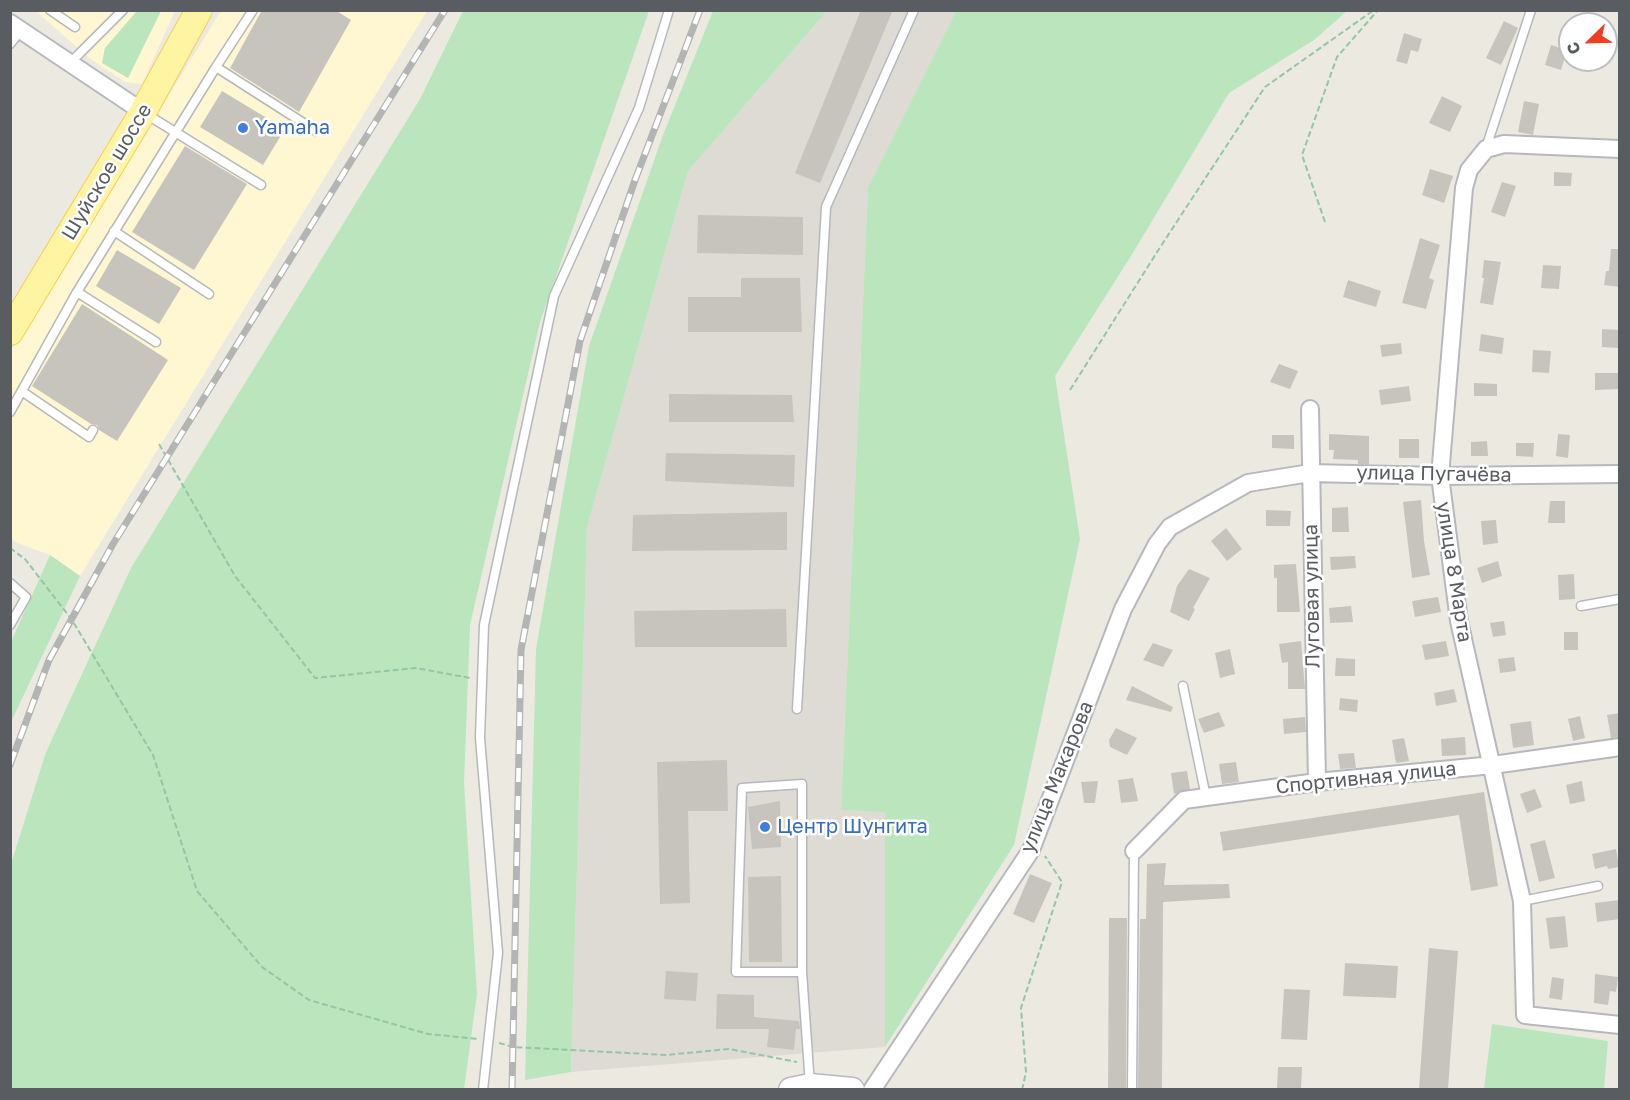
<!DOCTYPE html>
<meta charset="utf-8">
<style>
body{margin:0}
#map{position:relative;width:1630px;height:1100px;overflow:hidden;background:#eceae0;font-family:"Golos Text",sans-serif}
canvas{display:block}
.frame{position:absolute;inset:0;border:12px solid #595c61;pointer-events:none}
.north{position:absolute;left:1558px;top:12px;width:60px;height:60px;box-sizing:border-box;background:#fff;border:2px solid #bdbec0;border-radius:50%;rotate:247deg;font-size:16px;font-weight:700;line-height:24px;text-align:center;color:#595c61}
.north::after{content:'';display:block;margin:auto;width:21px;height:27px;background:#ee3e24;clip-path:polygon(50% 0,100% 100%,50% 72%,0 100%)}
</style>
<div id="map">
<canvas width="1630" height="1100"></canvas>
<div class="frame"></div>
<div class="north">С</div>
</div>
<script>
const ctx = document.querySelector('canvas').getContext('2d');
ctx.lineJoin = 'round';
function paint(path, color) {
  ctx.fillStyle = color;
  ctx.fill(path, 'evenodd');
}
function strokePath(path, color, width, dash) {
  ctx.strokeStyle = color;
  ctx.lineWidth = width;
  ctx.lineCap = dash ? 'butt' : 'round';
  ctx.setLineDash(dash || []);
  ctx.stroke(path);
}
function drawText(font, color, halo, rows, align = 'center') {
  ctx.font = font + ' "Golos Text",sans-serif';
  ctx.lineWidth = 5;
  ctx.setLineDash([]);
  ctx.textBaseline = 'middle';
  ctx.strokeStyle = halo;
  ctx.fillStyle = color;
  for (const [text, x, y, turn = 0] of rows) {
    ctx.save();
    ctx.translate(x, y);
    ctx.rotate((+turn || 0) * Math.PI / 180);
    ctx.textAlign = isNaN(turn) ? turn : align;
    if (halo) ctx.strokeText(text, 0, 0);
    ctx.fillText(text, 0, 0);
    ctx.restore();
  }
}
paint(new Path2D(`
 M36,11H137L105,48L102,63L128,78L161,11H175L142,84L125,82L89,58Z
 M221,11H427L80,576L50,555L13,541L11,537L10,351Z`), '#fff6d2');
paint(new Path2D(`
 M827,11H956L868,187L841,810L885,811V1047L571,1072L587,527L688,171Z`), '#dddbd4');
paint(new Path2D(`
 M137,11H161L128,78L102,63L105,48Z
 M463,11H649L540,322L470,625L464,783L477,994L464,1089H11V864L46,752L131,568L420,99Z
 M713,11H827L688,171L587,527L571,1072L525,1080L536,649L589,346L663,135Z
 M956,11H1347L1314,40L1229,93L1131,256L1055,376L1080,539L1014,845L885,1047V812L841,810L868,187Z
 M50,555L80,576L11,722V642Z
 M1492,1024L1608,1041L1604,1089H1484Z`), '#bbe5bd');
paint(new Path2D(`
 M262,10H335L351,20L299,112L230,68Z
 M861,10H893L820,183L795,173Z
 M1504,21L1518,28L1501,65L1486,58Z
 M1404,33L1422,39L1418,52L1411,50L1407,64L1396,61Z
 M1551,45L1567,50L1561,70L1545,65Z
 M222,91L285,129L263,165L200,127Z
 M1442,96L1462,106L1450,132L1429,123Z
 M1524,101L1539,104L1533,135L1518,132Z
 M185,146L247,184L194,270L132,232Z
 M1430,169L1453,176L1444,203L1422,195Z
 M1554,172L1572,173L1571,186H1554Z
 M1502,182L1516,186L1505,217L1491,212Z
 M698,215L803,217V255L697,253Z
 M1420,238L1440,245L1429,278L1434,280L1426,309L1402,303Z
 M1611,249H1620V287L1604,285L1606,271H1609Z
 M117,250L181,288L159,324L96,286Z
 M1484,260L1501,262L1493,305L1480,303L1484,278H1482Z
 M1543,265L1561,266L1559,289L1541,288Z
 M741,278H800L802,332H688V297H741Z
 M1348,280L1381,291L1376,307L1343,297Z
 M82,304L168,360L117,441L99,430L97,425L91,424L32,386Z
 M1602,329L1620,330V348L1602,347Z
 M1481,334L1504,338L1502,354L1479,351Z
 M1401,343L1402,354L1382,357L1380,345Z
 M1533,350L1551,351L1549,373L1532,372Z
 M1279,364L1298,371L1290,389L1270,382Z
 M1595,373H1620V389L1595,390Z
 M1474,383L1497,384V396H1474Z
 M1409,386L1411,401L1381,405L1379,390Z
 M669,394L792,395L794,422H669Z
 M1329,434L1369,436V464H1358V460L1333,459L1334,450H1329Z
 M1558,434L1570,435L1568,458L1556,456Z
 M1272,435H1294V449L1272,448Z
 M1399,439H1419V458H1399Z
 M1487,441L1488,456H1471V442Z
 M1516,443H1534L1533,457L1516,456Z
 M666,453L795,455L794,487L665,481Z
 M1421,500L1424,541L1430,575L1412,578L1403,502Z
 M1550,501H1565V523H1548Z
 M1348,507L1349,532H1332V508Z
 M1266,510L1291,511L1290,526H1266Z
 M787,512V550L632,551L633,515Z
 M1496,520L1498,543L1483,545L1481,521Z
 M1226,528L1242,549L1227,561L1211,541Z
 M1355,556L1356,568L1331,570L1330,557Z
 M1498,561L1502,576L1482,583L1477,568Z
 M1296,564L1300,612H1277V578H1274V565Z
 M1189,569L1210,578L1193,608L1195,609L1189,621L1170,612L1177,586Z
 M1574,574L1575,599L1559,600L1558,575Z
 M1438,597L1441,612L1415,617L1412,601Z
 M1351,606L1353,622L1330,623L1329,608Z
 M786,609L787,647H635L634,611Z
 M1504,621L1506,635L1493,637L1490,623Z
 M1564,632H1578V650H1564Z
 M1301,641L1305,689H1288V662L1282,663L1279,644Z
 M1446,641L1449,656L1425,660L1422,645Z
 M1153,643L1173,650L1163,667L1143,660Z
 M1230,649L1235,674L1220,678L1215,653Z
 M1514,657L1516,671L1500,673L1498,659Z
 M1336,658L1355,659V676H1335Z
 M1132,686L1173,707L1171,712L1126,700Z
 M1454,689L1457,702L1436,706L1434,693Z
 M1340,698L1358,700L1357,712L1339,710Z
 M1219,712L1225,726L1204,733L1198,719Z
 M1620,713V737L1611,738L1607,715Z
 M1580,716L1585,738L1573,741L1568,719Z
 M1305,717L1306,732L1284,734L1283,719Z
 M1531,721L1534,745L1513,748L1510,724Z
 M1116,728L1137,738L1127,755L1110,747L1109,740Z
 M1465,737L1466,755L1442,756L1441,739Z
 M1404,738L1409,761L1396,763L1392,740Z
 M1354,753L1356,768L1340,769L1338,754Z
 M727,760L728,811H688L690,903L660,904L657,762Z
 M1236,762L1239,782L1222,784L1219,764Z
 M1187,771L1190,789L1174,794L1171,773Z
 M1133,778L1138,801L1121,803L1118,780Z
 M1098,781L1095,803H1084L1081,782Z
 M1582,781L1585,801L1570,804L1566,785Z
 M1535,789L1542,807L1527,813L1520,794Z
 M1484,792L1498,886L1471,891L1459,815L1223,851L1220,832Z
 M780,801L781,847L752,849L748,807Z
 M1545,840L1555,878L1539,882L1530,844Z
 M1616,849L1619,867L1608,869L1607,866L1595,869L1592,854Z
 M1166,863L1164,885L1229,884L1230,898L1163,902L1162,1089H1138L1140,919H1146L1147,864Z
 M1030,874L1052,883L1034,923L1013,914Z
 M781,876L782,962H749L748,877Z
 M1620,900V919L1597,922L1595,903Z
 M1565,916L1568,947L1550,949L1546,918Z
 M1109,918H1127L1126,1089H1108Z
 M1429,948L1458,951L1448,1089H1419Z
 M1345,963L1398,966L1396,998L1343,996Z
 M666,971L698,973L696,1001L664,999Z
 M1595,974L1618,977L1616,992L1610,991L1608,1005L1594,1003Z
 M1552,977L1564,979L1562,1000L1549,998Z
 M1284,989L1310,990L1307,1040L1281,1039Z
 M717,994L754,995V1017L799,1021L800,1029H796L794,1050L767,1047L769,1029H716Z
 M1278,1067H1302L1301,1089H1277Z`), '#c7c4bd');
const service = new Path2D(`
 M50,10L75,27
 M10,44L21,30
 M70,63L123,10
 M216,67L316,131
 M146,114L261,185
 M1486,148L1531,10
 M114,231L209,294
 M77,292L156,342
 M23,392L89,437L93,430
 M10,412L77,292L216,67L253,10
 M10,583L26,597L10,625
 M1581,606L1620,599
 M1183,686L1206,797
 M797,709L826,207L914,10
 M1522,901L1598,886
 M802,972H736L742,788L802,784V972L810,1085
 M483,1090L498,953L480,738L484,625L554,296L639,108L669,10
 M1132,1090L1134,851`);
const minor = new Path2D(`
 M10,23L143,112
 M1620,149L1504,144L1486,149L1469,170L1464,188L1440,476L1459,621L1522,901L1525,1015L1620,1025
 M1310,409L1317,782
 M1134,851L1184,800L1317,782L1493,765L1620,747
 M872,1090L1031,850L1123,609L1157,544L1170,527L1248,483L1310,473L1440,476L1620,474`);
const secondary = new Path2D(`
 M791,1090L810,1086L852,1090`);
const primary = new Path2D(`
 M10,332L143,112L199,10`);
strokePath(service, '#b6b8bd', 11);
strokePath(minor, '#b6b8bd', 20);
strokePath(secondary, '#b6b9bf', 27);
strokePath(primary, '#f5cf50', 28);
strokePath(new Path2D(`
 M1325,222L1302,155L1337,57L1378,10
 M1070,390L1159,249L1265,87L1374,10
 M159,444L235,576L315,678L416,668L470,678
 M10,548L25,559L72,620L153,755L197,891L262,967L309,1000L428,1034L479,1039
 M499,1043L513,1047L666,1055L729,1049L797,1062
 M1022,1090L1026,1072L1021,1008L1062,882L1045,856`), '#93c6a4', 2, [6, 3]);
strokePath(service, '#fff', 8);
strokePath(minor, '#fff', 16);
strokePath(secondary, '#fff', 24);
strokePath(primary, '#fff4a2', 26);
const rail = new Path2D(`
 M10,765L49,660L113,544L445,10
 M512,1090L521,650L580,341L635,180L700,10`);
strokePath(rail, '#b3b4b4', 7);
strokePath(rail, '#fff', 4.5, [14]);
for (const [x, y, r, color] of [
 [243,128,6,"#3f7fe0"],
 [765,827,6,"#3f7fe0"]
]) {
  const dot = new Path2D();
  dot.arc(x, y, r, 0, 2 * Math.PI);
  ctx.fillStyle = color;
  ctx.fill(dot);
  strokePath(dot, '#fff', 2);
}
drawText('20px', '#366cbe', '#fff', [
 ["Yamaha",255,128],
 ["Центр Шунгита",777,827]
], 'left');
drawText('20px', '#595c61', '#fff', [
 ["Шуйское шоссе",107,172,-59],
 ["улица Пугачёва",1434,474,1],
 ["улица 8 Марта",1454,572,81],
 ["Луговая улица",1312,596,-91],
 ["улица Макарова",1057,777,-68],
 ["Спортивная улица",1366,778,-6]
]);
</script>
